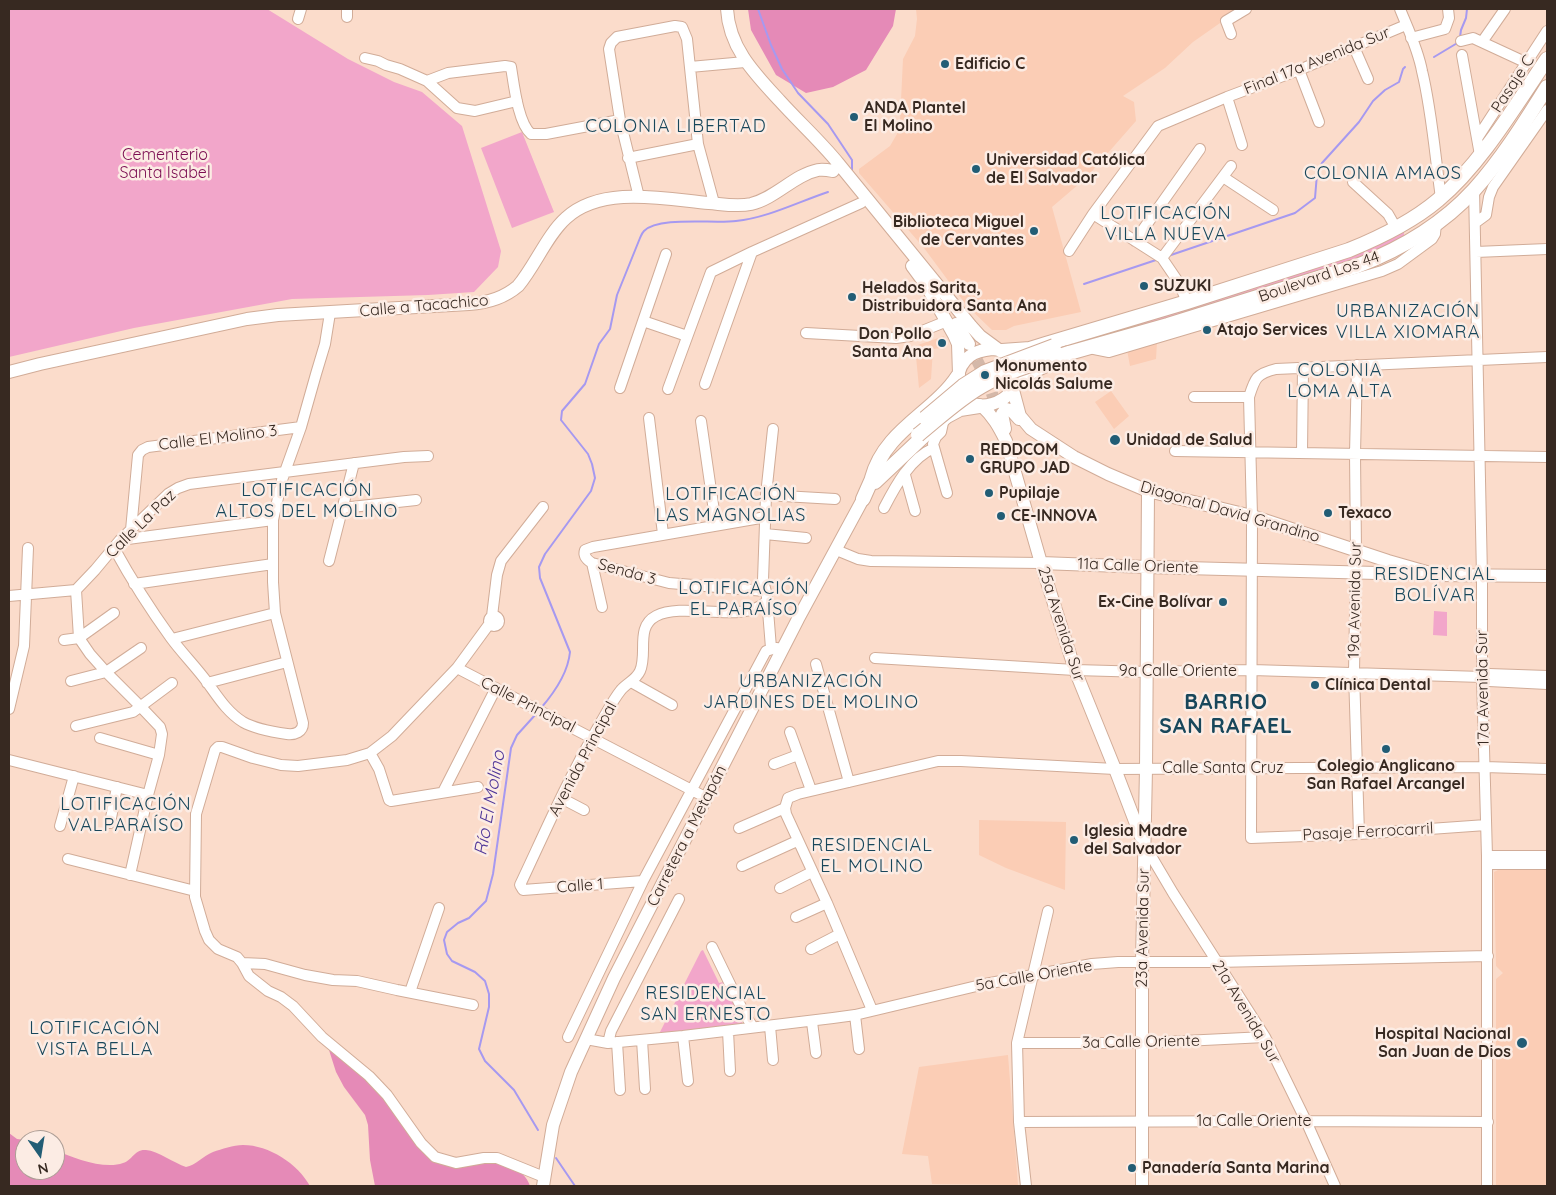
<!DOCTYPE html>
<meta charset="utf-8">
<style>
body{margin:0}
#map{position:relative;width:1556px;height:1195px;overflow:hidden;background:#fbdccb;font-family:Quicksand,sans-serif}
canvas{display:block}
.frame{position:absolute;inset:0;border:10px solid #372921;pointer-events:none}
.north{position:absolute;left:15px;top:1130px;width:50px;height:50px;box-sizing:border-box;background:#fcece4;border:1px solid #ad9e96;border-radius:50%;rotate:167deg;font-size:14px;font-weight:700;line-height:20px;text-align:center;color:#372921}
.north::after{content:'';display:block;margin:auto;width:18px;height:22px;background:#225d75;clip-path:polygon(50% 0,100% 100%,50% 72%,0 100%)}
</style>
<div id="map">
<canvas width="1556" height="1195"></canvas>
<div class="frame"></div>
<div class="north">N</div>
</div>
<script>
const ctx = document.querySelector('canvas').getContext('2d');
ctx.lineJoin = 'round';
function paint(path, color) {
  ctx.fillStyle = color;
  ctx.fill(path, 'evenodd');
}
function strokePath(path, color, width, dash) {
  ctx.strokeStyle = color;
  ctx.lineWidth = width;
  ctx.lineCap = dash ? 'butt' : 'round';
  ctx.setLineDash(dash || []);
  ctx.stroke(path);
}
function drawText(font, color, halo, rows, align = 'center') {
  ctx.font = font + ' Quicksand,sans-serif';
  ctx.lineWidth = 5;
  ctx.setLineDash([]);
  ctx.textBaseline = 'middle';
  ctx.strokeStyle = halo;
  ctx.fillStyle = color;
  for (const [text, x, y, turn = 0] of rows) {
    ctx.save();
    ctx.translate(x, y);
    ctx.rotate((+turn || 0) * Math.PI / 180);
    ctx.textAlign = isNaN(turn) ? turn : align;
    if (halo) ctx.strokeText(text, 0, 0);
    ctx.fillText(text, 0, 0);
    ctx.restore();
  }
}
paint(new Path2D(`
 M916,9H1240L1193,42L1165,68L1123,96L1134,102L1136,121L1086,178L1052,207L1081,312L1014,326L1006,330H992L967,306L924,248L859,173V169L890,146L897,134L900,121L903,59L915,36L917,19Z
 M944,336L947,347L933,349L931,379L919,388L915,346Z
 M1157,342L1156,359L1130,366L1127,350Z
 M1111,391L1129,416L1114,429L1095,402Z
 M979,820L1066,822L1065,890L1006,868L979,855Z
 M1547,869V1186H1496V979L1503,973L1496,966L1494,872L1498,870Z
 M1008,1055L1018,1185L932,1184L928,1156L902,1154L919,1067Z`), '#fbcdb5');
paint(new Path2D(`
 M9,9H267L348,59L394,82L422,92L462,126L501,251L498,267L474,292L428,295L292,299L134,328L9,357Z
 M522,132L554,212L512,228L481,148Z
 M1404,231V236L1380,250L1375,255L1119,335L1116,329Z
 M1434,611L1447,612V636L1433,635Z
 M703,950L719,983L723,982L742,1021V1025L659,1034L701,951Z`), '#f2a6ca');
paint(new Path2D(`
 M748,9H896L893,26L866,70L833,87L806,93L776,75L751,30Z
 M329,1050C373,1080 404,1121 437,1161C455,1161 494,1158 509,1164C517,1167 528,1178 530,1186H375L370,1160L368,1125L365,1115L344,1087L336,1072Z
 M9,1133L17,1139L25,1140V1170H55V1150C73,1158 105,1170 123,1163C133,1160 134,1149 146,1150C158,1151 174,1163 186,1167C196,1165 203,1156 213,1152C222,1149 233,1145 243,1145C269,1145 298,1164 310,1186H9Z`), '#e58ab7');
strokePath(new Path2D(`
 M758,9L771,45L782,69L798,93L828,124L852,160V172
 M1460,37L1461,30L1466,18L1467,9
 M1434,57L1459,42
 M1168,256L1295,213L1315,198L1317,174L1322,163L1359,122L1373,101L1385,90L1399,82L1403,69L1405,67
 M1084,284L1156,260
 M541,708C554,693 568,673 570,652L540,578L539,567L545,554L591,491L595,478L592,464L588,454L561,420L562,411L585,384L599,344L610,329L617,295L640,238C641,236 642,233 644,231C659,216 714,224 736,221C767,218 798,202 828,192
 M536,714L517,735L511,748L493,874L486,901L469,918L458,923L447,932L444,940L447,954L452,961L475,972L485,981L489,994V1007L479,1049L485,1061L514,1090L538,1130
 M556,1158L575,1186`), '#a699f0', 2);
strokePath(new Path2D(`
 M969,344L990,387L998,413`), '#d4b8a9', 12, [12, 6]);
const minor = new Path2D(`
 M1400,9C1408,29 1418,49 1422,71C1432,112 1435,156 1441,198
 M347,17V9
 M298,19L301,9
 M1231,34L1226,21L1246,9
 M1411,38L1445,29L1449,18L1448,9
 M1461,41L1473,38L1527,63
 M1482,42L1505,9
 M1354,47L1368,79
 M1462,55L1480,155
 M365,58L378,61L386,65L400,69L427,81L457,108L475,111L517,101
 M690,67L745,62
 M1299,70L1319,122
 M427,81L448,73L505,66L511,67C514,85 518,123 531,134H546L620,120
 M1227,97L1242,145
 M1478,137L1547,31
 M628,158L698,144
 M1223,177L1273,210
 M1353,182L1388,214L1396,228
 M1474,189L1482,576V677L1487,856V1186
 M639,197L620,120L609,49L611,43L617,37L675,26L682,27L687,39L698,144L714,203
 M1093,214L1162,258L1179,283L1187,302
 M1475,223L1486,215L1489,197L1493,187L1547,110
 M1135,241L1200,149
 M1069,251L1093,214L1158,126L1227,97L1299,70L1406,25
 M1476,252L1547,249
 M1162,258L1231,166
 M643,321L666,254
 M806,333L896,338L910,336L947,321
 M1094,349L1109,352L1382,271L1398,264L1432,239L1435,234L1436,223
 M1357,365L1355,454L1356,550L1354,673L1359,834
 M705,384L752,252
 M620,388L643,321L687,336
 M668,389L711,272L752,252L861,203
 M1194,397H1249
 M649,418L663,534
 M944,418L941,432L936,437L933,444L947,493
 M701,421L716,525
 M1175,451L1547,457
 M1302,453L1303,368
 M905,475L915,511
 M766,495L835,499
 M342,508L416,500
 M884,508C895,487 910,458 934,448
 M131,530L138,455L142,450L148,447L301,427
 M765,534L806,538
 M120,540L273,520
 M114,548C131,579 150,609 171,638C182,653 196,667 207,682C218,697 227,712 243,722C255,729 273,732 287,734C295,735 303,732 303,723L275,613L273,582V520L282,480L301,427L316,374L325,344L330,313
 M841,552L858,559L871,561L1041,563
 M329,561L354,463
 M592,563L602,607
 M134,584L273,564
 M76,590L79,638L90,654L106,672L140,706L160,727L162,734L159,755L148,795L130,875
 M765,591L669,583L592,563C587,560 583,556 585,550L593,547L766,517
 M9,596L76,590L95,570L120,540L168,494L178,488L189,484L404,457L428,456
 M767,598L771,648
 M492,616L497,575L501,561L543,507
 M489 621a5 5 0 1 1 10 0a5 5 0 1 1-10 0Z
 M490,623L457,668L392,736L370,753L347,760L298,766L281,765L253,758L222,747H218L215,750L196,814L195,897L205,931L209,940L218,949L237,957L242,963L249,976L268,991L281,997L293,1006L322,1037L369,1076L387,1095L421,1143L435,1157L456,1163L484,1158H497L544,1177
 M172,639L275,613
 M64,640L79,638L114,613
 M875,658L1075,670L1147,672L1252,670L1482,677L1489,674L1547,676
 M816,664L849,782
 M457,668L707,798
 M1482,677L1489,681L1547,684
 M71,681L106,672L141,648
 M631,682L672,705
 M207,683L287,662
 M9,709L24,646L28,548
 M76,726L133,712L172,683
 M790,732L811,790
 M100,738L159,755
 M370,753L379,769L389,800L391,801L478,787
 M9,760L148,795
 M774,764L798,755
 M443,792L496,688
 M561,798L584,810
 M110,823L117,787
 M1486,825L1359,834L1251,838L1252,516L1249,397C1255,378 1256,374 1276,369L1547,357
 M60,826L74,776
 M739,828L785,808
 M1144,844L1173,893L1265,1037L1306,1121L1335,1186
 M1487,856H1547
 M68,859L195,891
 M1487,864H1547
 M742,866L797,841
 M643,881L523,890L520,885C545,832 568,779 597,729C605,716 612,701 621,690C627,683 636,680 640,671C648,653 635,627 656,616C685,601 744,625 767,601C768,594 764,587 763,580L766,495L773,429
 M780,888L812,872
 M796,917L827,903
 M712,947L745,1015L753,1027
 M811,949L840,934
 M242,963L265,964L305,975L333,980L357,981L397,990L473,1005
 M410,992L439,908
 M872,1010L827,903L786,814L785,808L788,798L798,794L938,761H961L1115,769L1485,767L1547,769
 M855,1015L859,1049
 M812,1022L816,1053
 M770,1026L773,1060
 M728,1031L730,1071
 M683,1036L688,1081
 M568,1037L643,881L766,651L776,648L783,649
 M586,1039L608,1043L683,1036L833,1018L855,1015L985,984L1092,964L1118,962H1216L1488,956
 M642,1040L645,1089
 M617,1042L620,1090
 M608,1043L611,1031L679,899
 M1017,1043H1143L1265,1037
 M1019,1122L1306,1121L1488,1122
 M1026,1186L1019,1122L1017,1043L1048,911`);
const major = new Path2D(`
 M727,9C729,48 755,74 780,101C799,122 820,141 838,163L971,326L980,336L999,350
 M912,266L926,285L954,335L958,344L959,374
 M956,324L969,344
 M992,349C1025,351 1025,395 992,404C985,406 976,406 970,402C953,392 955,367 970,356C976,351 984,350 992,349Z
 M9,372L40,364L247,319L278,315L469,304C487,303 504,298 518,286C535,266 547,235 566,218C602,185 665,199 709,203C722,204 737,207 751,204C776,198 794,175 818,170C823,169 828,170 833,171
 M1013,390L1020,416L1031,429L1074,457L1108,474L1148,491L1252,516L1388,561L1437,575L1547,576
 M982,406C993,416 999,427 1006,441L1041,563L1075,670L1115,769L1141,837
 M1005,429L1002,414L1006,409L1012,411L1019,419
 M1041,563L1147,567L1415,574
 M543,1186L553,1125L571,1072L614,978L798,619L863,499
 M1142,1186V962L1146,769L1148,491`);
const highway = new Path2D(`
 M1002,351L1030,349L1046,344L1187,302L1349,250C1381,237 1412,222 1438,200C1481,164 1515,106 1547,59
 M1069,353L1168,325L1357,266C1401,249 1442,225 1474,190C1502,159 1525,122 1547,87
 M1016,382L1027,374L1046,365
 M872,478C885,430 934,413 958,376
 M875,482L928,432L947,416L960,409L979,406
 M863,499L875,472`);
strokePath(minor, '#d1ac98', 12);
strokePath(major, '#d1ac98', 14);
strokePath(highway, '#d1ac98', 16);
strokePath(minor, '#fff', 10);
strokePath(major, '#fff', 12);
strokePath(highway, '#fff', 14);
const highwayBridge = new Path2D(`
 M925,418L963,386L985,372L1054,346
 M918,435C939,418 959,399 982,386C1009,370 1040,362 1069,353`);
strokePath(highwayBridge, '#d1ac98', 16, []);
strokePath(highwayBridge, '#fff', 14);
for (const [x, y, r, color] of [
 [945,64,5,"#225d75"],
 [854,117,5,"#225d75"],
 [976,169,5,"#225d75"],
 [1034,231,5,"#225d75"],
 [1144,286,5,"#225d75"],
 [852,297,5,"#225d75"],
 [1207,330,5,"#225d75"],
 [942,343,5,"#225d75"],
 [985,375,5,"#225d75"],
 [1115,440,6,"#225d75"],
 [970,459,5,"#225d75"],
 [989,493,5,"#225d75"],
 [1328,513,5,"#225d75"],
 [1001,516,5,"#225d75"],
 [1223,602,5,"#225d75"],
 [1315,685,5,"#225d75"],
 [1386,749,5,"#225d75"],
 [1074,840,5,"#225d75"],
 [1522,1043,6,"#225d75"],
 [1132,1168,5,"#225d75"]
]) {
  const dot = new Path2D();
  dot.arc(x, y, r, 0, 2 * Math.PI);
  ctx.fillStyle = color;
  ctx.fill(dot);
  strokePath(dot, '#fcece4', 2);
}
drawText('16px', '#372921', '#fcece4', [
 ["Final 17a Avenida Sur",1317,61,-22],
 ["Pasaje C",1513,84,-57],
 ["Boulevard Los 44",1319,277,-19],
 ["Calle a Tacachico",424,306,-5],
 ["Calle El Molino 3",218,438,-7],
 ["Diagonal David Grandino",1230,512,16],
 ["Calle La Paz",141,524,-44],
 ["11a Calle Oriente",1138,566,2],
 ["Senda 3",627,572,16],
 ["19a Avenida Sur",1355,600,-89],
 ["25a Avenida Sur",1061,624,72],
 ["9a Calle Oriente",1178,671],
 ["17a Avenida Sur",1483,688,-91],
 ["Calle Principal",528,705,27],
 ["Avenida Principal",583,759,-62],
 ["Calle Santa Cruz",1223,768],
 ["Pasaje Ferrocarril",1368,832,-3],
 ["Carretera a Metapán",687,836,-63],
 ["Calle 1",580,886,-4],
 ["23a Avenida Sur",1143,928,-89],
 ["5a Calle Oriente",1034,976,-10],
 ["21a Avenida Sur",1246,1012,59],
 ["3a Calle Oriente",1141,1042,-1],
 ["1a Calle Oriente",1254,1121]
]);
drawText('bold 16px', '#372921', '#fcece4', [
 ["Edificio C",955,64],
 ["ANDA Plantel",864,108],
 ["El Molino",864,126],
 ["Universidad Católica",986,160],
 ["de El Salvador",986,178],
 ["Biblioteca Miguel",1024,222,"right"],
 ["de Cervantes",1024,240,"right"],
 ["SUZUKI",1154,286],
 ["Helados Sarita,",862,288],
 ["Distribuidora Santa Ana",862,306],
 ["Atajo Services",1217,330],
 ["Don Pollo",932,334,"right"],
 ["Santa Ana",932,352,"right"],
 ["Monumento",995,366],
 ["Nicolás Salume",995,384],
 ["Unidad de Salud",1126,440],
 ["REDDCOM",980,450],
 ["GRUPO JAD",980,468],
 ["Pupilaje",999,493],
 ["Texaco",1338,513],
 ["CE-INNOVA",1011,516],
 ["Ex-Cine Bolívar",1213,602,"right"],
 ["Clínica Dental",1325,685],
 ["Colegio Anglicano",1386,766,"center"],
 ["San Rafael Arcangel",1386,784,"center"],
 ["Iglesia Madre",1084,831],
 ["del Salvador",1084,849],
 ["Hospital Nacional",1511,1034,"right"],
 ["San Juan de Dios",1511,1052,"right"],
 ["Panadería Santa Marina",1142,1168]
], 'left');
drawText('16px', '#7c0e52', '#fcece4', [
 ["Cementerio",165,155],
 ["Santa Isabel",165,173]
]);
ctx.letterSpacing = '1px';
drawText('18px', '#18475b', '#fcece4', [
 ["COLONIA LIBERTAD",676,127],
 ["COLONIA AMAOS",1383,174],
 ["LOTIFICACIÓN",1166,214],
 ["VILLA NUEVA",1166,235],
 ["URBANIZACIÓN",1408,312],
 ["VILLA XIOMARA",1408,333],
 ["COLONIA",1340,371],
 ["LOMA ALTA",1340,392],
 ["LOTIFICACIÓN",307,491],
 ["ALTOS DEL MOLINO",307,512],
 ["LOTIFICACIÓN",731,495],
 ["LAS MAGNOLIAS",731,516],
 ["RESIDENCIAL",1435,575],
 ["BOLÍVAR",1435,596],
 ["LOTIFICACIÓN",744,589],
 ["EL PARAÍSO",744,610],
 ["URBANIZACIÓN",811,682],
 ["JARDINES DEL MOLINO",811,703],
 ["LOTIFICACIÓN",126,805],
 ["VALPARAÍSO",126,826],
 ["RESIDENCIAL",872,846],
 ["EL MOLINO",872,867],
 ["RESIDENCIAL",706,994],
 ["SAN ERNESTO",706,1015],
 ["LOTIFICACIÓN",95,1029],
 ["VISTA BELLA",95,1050]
]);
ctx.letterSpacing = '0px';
drawText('italic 18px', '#4e3598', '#fcece4', [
 ["Río El Molino",490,803,-80]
]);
ctx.letterSpacing = '1px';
drawText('bold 21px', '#18475b', '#fcece4', [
 ["BARRIO",1226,703],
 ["SAN RAFAEL",1226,727]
]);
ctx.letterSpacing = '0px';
</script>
